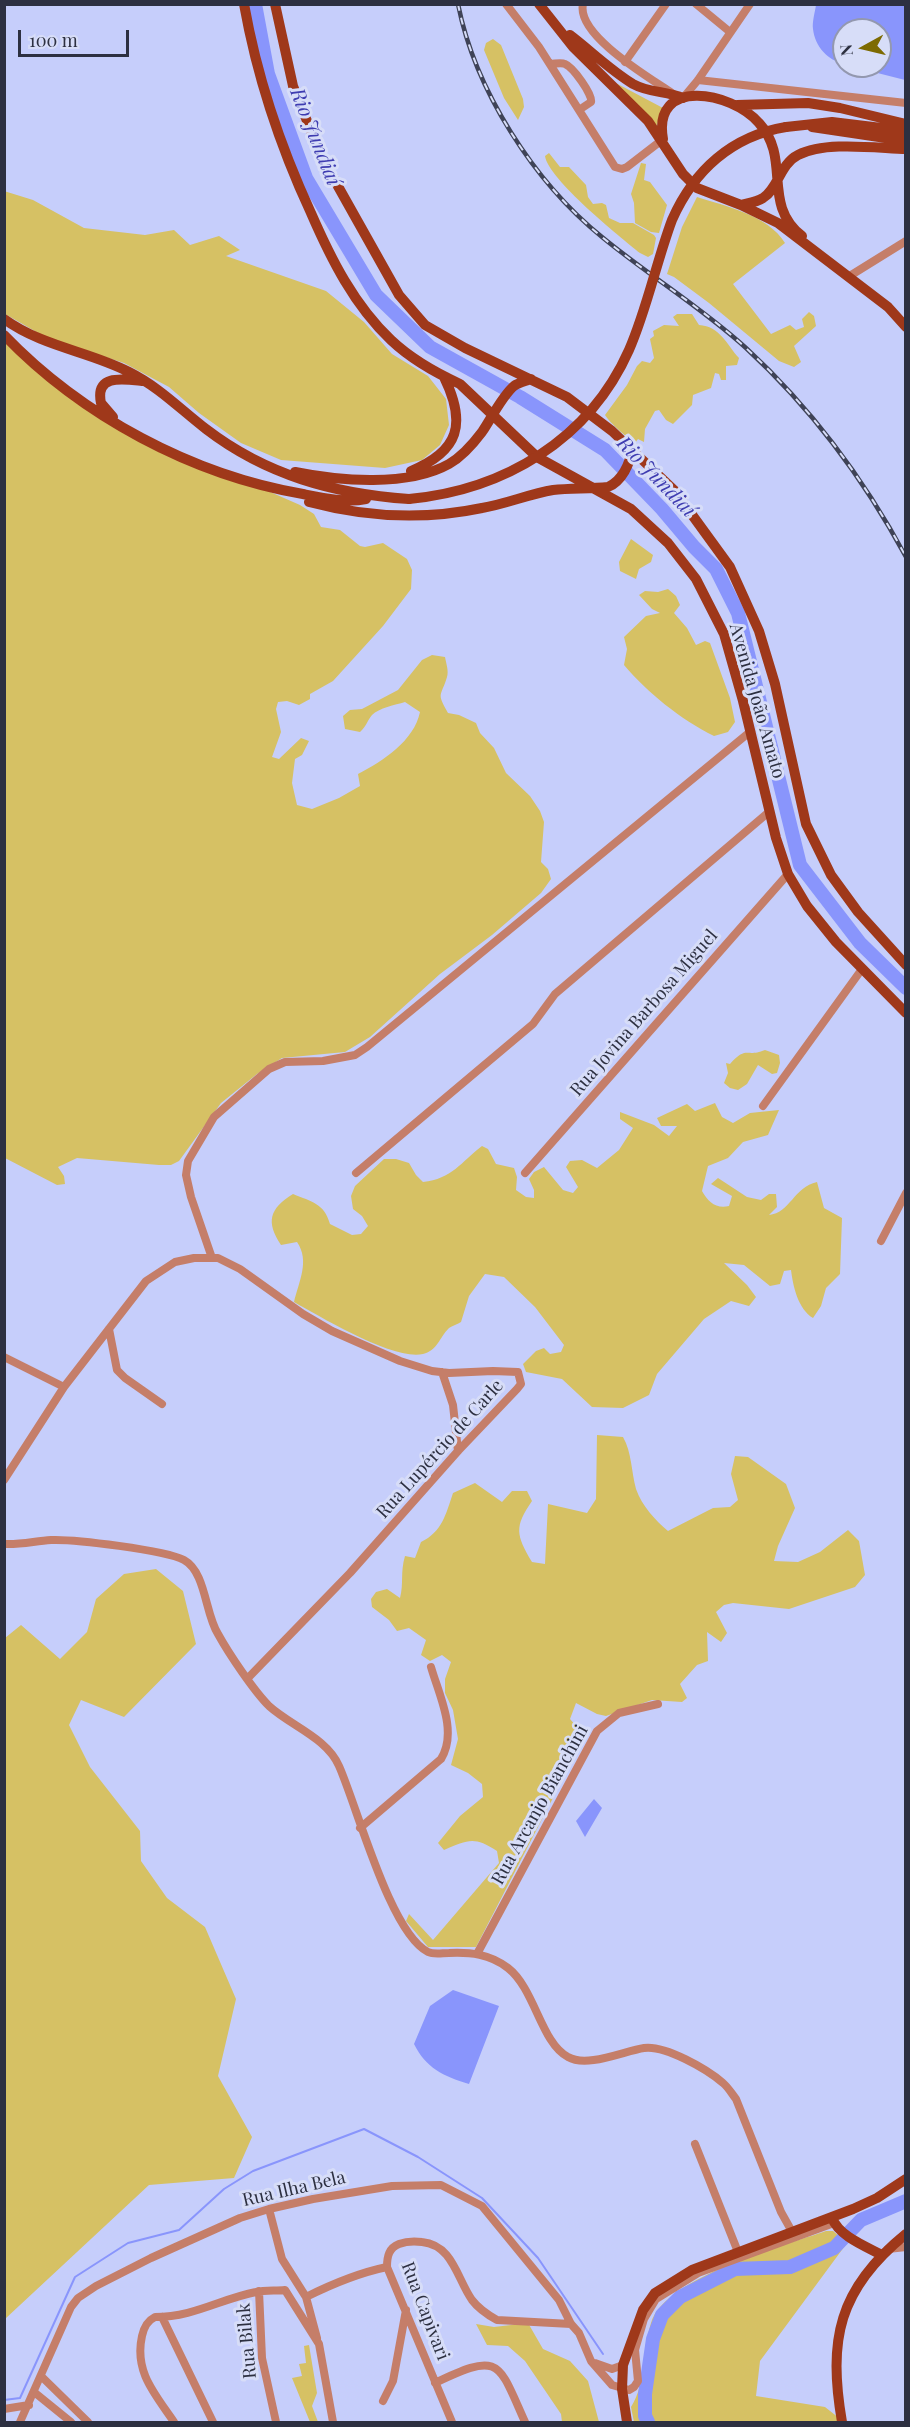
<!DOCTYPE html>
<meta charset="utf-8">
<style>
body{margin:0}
#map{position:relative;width:910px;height:2427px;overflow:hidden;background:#c6cefb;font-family:"Playfair Display",serif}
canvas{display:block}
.frame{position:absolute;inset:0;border:6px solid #2d3041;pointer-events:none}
.north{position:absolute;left:832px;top:18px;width:60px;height:60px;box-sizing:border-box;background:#d7ddf8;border:2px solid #9398af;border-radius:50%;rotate:262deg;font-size:16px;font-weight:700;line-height:24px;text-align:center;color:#2d3041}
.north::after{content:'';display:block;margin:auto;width:21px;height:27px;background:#7d6a01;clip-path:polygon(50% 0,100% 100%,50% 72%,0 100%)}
.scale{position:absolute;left:18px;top:30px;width:111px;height:27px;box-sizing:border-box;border:3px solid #2d3041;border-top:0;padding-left:8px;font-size:18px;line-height:21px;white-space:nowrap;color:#2d3041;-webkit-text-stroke:4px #d7ddf8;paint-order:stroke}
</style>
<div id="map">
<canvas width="910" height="2427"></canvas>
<div class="frame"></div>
<div class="north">N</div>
<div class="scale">100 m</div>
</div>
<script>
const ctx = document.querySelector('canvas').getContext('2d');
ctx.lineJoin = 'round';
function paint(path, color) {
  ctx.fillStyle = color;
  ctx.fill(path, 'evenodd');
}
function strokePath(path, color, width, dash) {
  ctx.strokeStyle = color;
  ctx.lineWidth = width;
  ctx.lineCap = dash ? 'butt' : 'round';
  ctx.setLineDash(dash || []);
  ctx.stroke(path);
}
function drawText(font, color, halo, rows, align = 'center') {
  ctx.font = font + ' "Playfair Display",serif';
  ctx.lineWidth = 6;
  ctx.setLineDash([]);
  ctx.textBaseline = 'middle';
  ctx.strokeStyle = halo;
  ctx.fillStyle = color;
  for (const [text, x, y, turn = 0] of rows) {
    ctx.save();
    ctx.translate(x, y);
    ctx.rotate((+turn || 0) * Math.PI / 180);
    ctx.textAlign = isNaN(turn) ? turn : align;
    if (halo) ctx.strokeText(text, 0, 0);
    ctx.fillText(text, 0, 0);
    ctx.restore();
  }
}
paint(new Path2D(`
 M493,39L501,45L523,99L524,107L518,120L504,98L484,50L486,43Z
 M612,81L663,108L656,127Z
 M549,153L560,167H569L586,185L588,197L593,204L602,203L606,205L609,218L620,223H633L654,235L656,238L653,254L648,257L640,253C620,237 548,179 545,156Z
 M641,163L646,164L644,180L650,182L667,205L659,233L651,232L635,223L634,203L631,194Z
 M4,191L33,200L84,228L145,235L174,230L190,245L219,236L240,250L226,256L326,291L364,322L392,354L428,376L446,399L449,425L440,445L422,460L385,468L281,460L241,443L199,413L169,387L124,363L47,338L5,314Z
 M697,197C725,206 768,215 785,243L733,284L771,334L790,325L796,330L804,327L802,319L809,312L814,316L816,326L794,346L801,362L794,367L779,361L709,303L674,277L667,274L682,227Z
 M677,314H692L699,325C720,326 727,345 739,358L737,365L726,366V380H721L719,374L715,373L711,388L693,395L692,405L673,424L666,420L659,410L655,411L645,429L644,442L638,439L635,443C626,437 610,423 605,415L627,385L637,366L642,361L650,363L654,358L650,339L654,336L653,331L664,325L679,326L673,317Z
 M4,339L94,415L300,505L314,514L321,527L340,530L360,546L365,547L383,543L407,559L412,570L411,589L383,626L333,681L310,694V699L299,705L287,701L278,702L276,709L281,732L272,757L279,759L301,738L309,741L302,755L295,759L292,783L297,805L312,809L339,798L360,786L358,774C383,761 414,741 420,712L405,702C395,705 379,708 372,715C367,721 366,727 360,732L345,729L343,716L350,710L362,709L398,690L422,660L432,655L445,657C446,663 449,671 447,677C441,697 436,692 448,713L459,715L476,723L480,733L494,748L506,773L530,796L540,811L544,822L541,862L548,869L551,879L541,893L492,935L440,974L370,1037L345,1052L282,1058L257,1074L221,1103L179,1161L171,1165H159L77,1158L58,1167L64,1176L65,1184L57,1185L5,1158Z
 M631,539L653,555L651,562L639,569L636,579L620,571L619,562Z
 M668,589L676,596L680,605L674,613L687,628L696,645L705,641L710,643L730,698L735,722L728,732L714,736C680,719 648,693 624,665L627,649L624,637L646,616L660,613L652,609L639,595L645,591L658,592Z
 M765,1050L779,1055L780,1063L777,1073L772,1074L758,1065L747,1084L738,1090L730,1088L724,1083L728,1073L726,1063L730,1064C747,1045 746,1058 765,1050Z
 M715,1103L722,1117L733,1123L750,1113L779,1110L768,1135L743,1142L728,1158L708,1166L702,1191C708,1202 716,1209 729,1206L732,1196L711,1184L718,1178L747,1197L761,1200L769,1194H776L777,1207L769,1215C790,1213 794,1187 817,1182L824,1208L842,1218L840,1274L826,1288L821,1306L813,1318C798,1309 793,1286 791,1270L784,1271L780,1284L770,1286L744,1265L724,1263L747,1285L756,1297L749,1306L731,1301L704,1319L657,1374L649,1395L623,1408L592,1407L562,1379L526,1372L523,1364L536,1351L544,1348L550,1354L561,1352L564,1345L535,1307L504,1277L485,1274L469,1296L461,1322C458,1324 452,1326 449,1328C439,1338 438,1350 423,1354C394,1361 321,1317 294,1302C299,1281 310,1261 297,1242L281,1245C266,1222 269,1209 293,1194C312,1202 324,1203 330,1224L352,1235L361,1234L368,1226L362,1216L353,1209L351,1196L355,1186L384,1159H396L409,1163L416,1175L423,1182C452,1179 461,1162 482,1146L488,1149L496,1164L514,1168L517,1177L516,1190L526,1197L534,1198V1190L529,1179L534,1172L544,1167L563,1190L573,1193L578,1187L566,1167L570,1161L582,1160L597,1168L619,1150L633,1128L620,1119V1112L654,1125L669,1136L677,1126H661L657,1118L687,1104L695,1111Z
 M597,1435L623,1437C632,1453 631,1471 636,1489C642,1506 655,1520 668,1531L713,1508L730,1507L738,1500L731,1474L735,1456L748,1457L786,1484L795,1508L778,1546L774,1561L798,1562L820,1552L848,1530L859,1541L865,1575L855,1587L789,1609L733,1603L724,1605L716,1612L727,1633L721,1642L707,1632L708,1661L697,1665L680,1684L687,1698L682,1702L652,1700L606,1716L597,1714L576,1703L570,1719L585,1736L476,1947H428L406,1921L409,1914L433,1940L499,1863L497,1851C474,1836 468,1840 444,1850L438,1843L460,1816L483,1797L482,1784L468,1773L451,1765L458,1739L453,1710L445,1693V1679L451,1662L442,1655L430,1661L421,1655L426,1640L409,1628L397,1631L389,1620L372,1607L371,1599L376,1592L387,1589L400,1598C404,1583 400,1573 405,1556L415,1558L421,1542C442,1532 446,1514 453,1493L475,1483L502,1502L512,1491H527L532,1501C514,1527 516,1535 532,1562L545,1564L548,1504L587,1513L596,1499Z
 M156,1569L183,1591L196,1644L124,1717L81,1700L69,1725L90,1767L140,1831L141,1861L167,1898L205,1927L236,1999L218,2076L252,2137L234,2178L149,2185L5,2319V1638L21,1625L60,1659L87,1632L96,1599L124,1574Z
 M826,2231H833L847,2243L760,2361L756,2396L825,2407L844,2422H634L631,2407C647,2382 642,2351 651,2323C665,2277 783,2246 826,2231Z
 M528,2323L543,2349L570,2361L588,2381L599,2422H562L561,2414L525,2361L508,2346L487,2345L476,2324L494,2327Z
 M309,2345L317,2393L312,2406L318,2422H310L292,2378L302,2376L299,2364L306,2363L304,2346Z`), '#d6c164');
paint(new Path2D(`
 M816,5H905V80L850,66H880V30H844V64C828,60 815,47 813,29C812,22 815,12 816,5Z
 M594,1799L602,1808L585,1837L576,1821Z
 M453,1990L499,2006L469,2084C443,2076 426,2068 414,2044L430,2006Z`), '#8995fc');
strokePath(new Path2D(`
 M4,2400L20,2398L75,2277L128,2243L179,2230L224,2189L253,2171L364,2129L418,2157L482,2198L538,2258L603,2354
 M639,2408L645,2416`), '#8995fc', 2);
strokePath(new Path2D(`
 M255,4L268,74L306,178L376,295L430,347L520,397L605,450L662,509L694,547L716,569L738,613L800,865L860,943L906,988
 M648,2422L645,2416V2394L653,2339L662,2315L680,2297L735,2269L790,2267L834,2248L861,2220L906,2201`), '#8995fc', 14);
strokePath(new Path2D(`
 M506,4L539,47L615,167L622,169L627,167L662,140
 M583,4C576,35 650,78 672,93
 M696,4L730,32
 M625,62L666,4
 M550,64C555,64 561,62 565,64C573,67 593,95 591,102L579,110
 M698,80L906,103
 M683,98L698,80L750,4
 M848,277L906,241
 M763,1106L862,969
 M356,1173L533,1024L555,994L770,811
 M525,1173L788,874
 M881,1241L906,1193
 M212,1258L191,1197L186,1175L188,1161L214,1117L269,1069L285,1062L323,1061L355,1055L367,1047L751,731
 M109,1329L117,1370L125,1378L162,1404
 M4,1357L64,1387
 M442,1372L453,1405L458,1451
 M4,1480L64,1387L146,1281L175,1262L194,1258H218L240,1269L303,1314L332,1331L400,1361L432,1371L449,1373L493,1371L518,1372L521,1384L517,1389L458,1451L350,1573L248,1678
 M4,1544C20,1545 35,1541 51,1540C74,1539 165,1550 184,1560C206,1572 205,1614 218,1634C229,1654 254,1691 269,1706C291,1726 327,1738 339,1766C357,1806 390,1933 428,1952C434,1955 442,1953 449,1953C470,1952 490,1954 508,1968C535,1989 541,2043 568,2057C587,2068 624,2051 644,2048C665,2045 707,2069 723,2083C728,2087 732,2094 736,2099L781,2212L795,2237
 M360,1828L441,1759C458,1732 439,1695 431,1667
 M477,1954L597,1731L619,1713L658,1704
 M695,2144L740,2257
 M269,2209L282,2259L306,2297L317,2338
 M888,2249L906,2247
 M259,2291L262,2358L276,2422
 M306,2297C332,2284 358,2273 387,2267
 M162,2317L213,2422
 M595,2363L612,2369L623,2365
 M41,2376L88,2422
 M435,2383C501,2351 498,2362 525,2422
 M34,2392L71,2422
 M383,2401L393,2381L406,2310
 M4,2409L29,2405
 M20,2422L71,2307L78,2298L96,2286L151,2258L240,2218L269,2209L313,2199L392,2186L441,2185L482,2206L559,2300L571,2324L579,2333L591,2361L612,2385L629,2390L634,2387L638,2381L635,2350L644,2319L656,2299L698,2273L834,2223
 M174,2422C155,2394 134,2372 142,2336C144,2327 147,2321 155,2317C194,2317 220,2299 256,2292C265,2290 276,2291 285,2290L319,2344L333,2422
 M452,2422L387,2267C387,2256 389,2248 399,2244C407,2241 414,2241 422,2242C453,2245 457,2279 472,2300C478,2308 488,2315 497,2320L571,2324`), '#c57e69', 8);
strokePath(new Path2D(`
 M244,4C257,77 280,146 311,213C331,259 354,305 391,340C410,358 436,373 460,384L537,457L631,509L668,543L696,579L724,634L743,701L776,838L788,874L807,906L836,942L906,1013
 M275,4L293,86L321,156L399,295L425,325L465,348L567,397L612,431L674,490L730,567L759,631L775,684L806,824L831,875L858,912L906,965
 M539,4L573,47L648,121L683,174L697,188L741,205L778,223L888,307L906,327
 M570,35C591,51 610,70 633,84C649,93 667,91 683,98
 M737,105L808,103L840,108L906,124
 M786,127L832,122L906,131
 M812,127L906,141
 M663,139C652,77 731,91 759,123C792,159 761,204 802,236
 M741,205C749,203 757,202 763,198C778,189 780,164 798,155C825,141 875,148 906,149
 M4,319C43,347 88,351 129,372C159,387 180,409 206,429C266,475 334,494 409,499
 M4,335C82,416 192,475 303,494C323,498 346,503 366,499
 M113,417L101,403C95,374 123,379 142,381
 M411,471C459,451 467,424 444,377
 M295,472C339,481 408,487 449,464C463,456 473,444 482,432C491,419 502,396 514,386C518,383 526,381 531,379
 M309,502C365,517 425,520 482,508C506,504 529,494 553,490C571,488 590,489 608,487C622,481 630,464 632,449
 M832,2218C839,2236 865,2246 882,2255
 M627,2422L622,2389L623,2365L643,2310L655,2293L692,2270L853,2209L877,2198L906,2179
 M842,2422C828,2340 838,2289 906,2234`), '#9f381a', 10);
const rail = new Path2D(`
 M458,4C475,90 534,182 602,237C648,275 701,307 746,348C811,408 864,479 906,557`);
strokePath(rail, '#3f4357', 4.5);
strokePath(rail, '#d7ddf8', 2, [7]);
strokePath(new Path2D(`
 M409,499C504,490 589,440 629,350C647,309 656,263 672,220C694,170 732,136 786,127`), '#9f381a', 10);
drawText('18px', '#2d3041', '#d7ddf8', [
 ["Avenida João Amato",757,701,74],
 ["Rua Jovina Barbosa Miguel",644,1013,-49],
 ["Rua Lupércio de Carle",440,1449,-48],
 ["Rua Arcanjo Bianchini",540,1805,-61],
 ["Rua Ilha Bela",294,2189,-13],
 ["Rua Capivari",425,2311,69],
 ["Rua Bilak",247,2341,-95]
]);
drawText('italic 20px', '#3e3cb1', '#d7ddf8', [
 ["Rio Jundiaí",315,137,68],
 ["Rio Jundiaí",656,477,46]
]);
</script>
